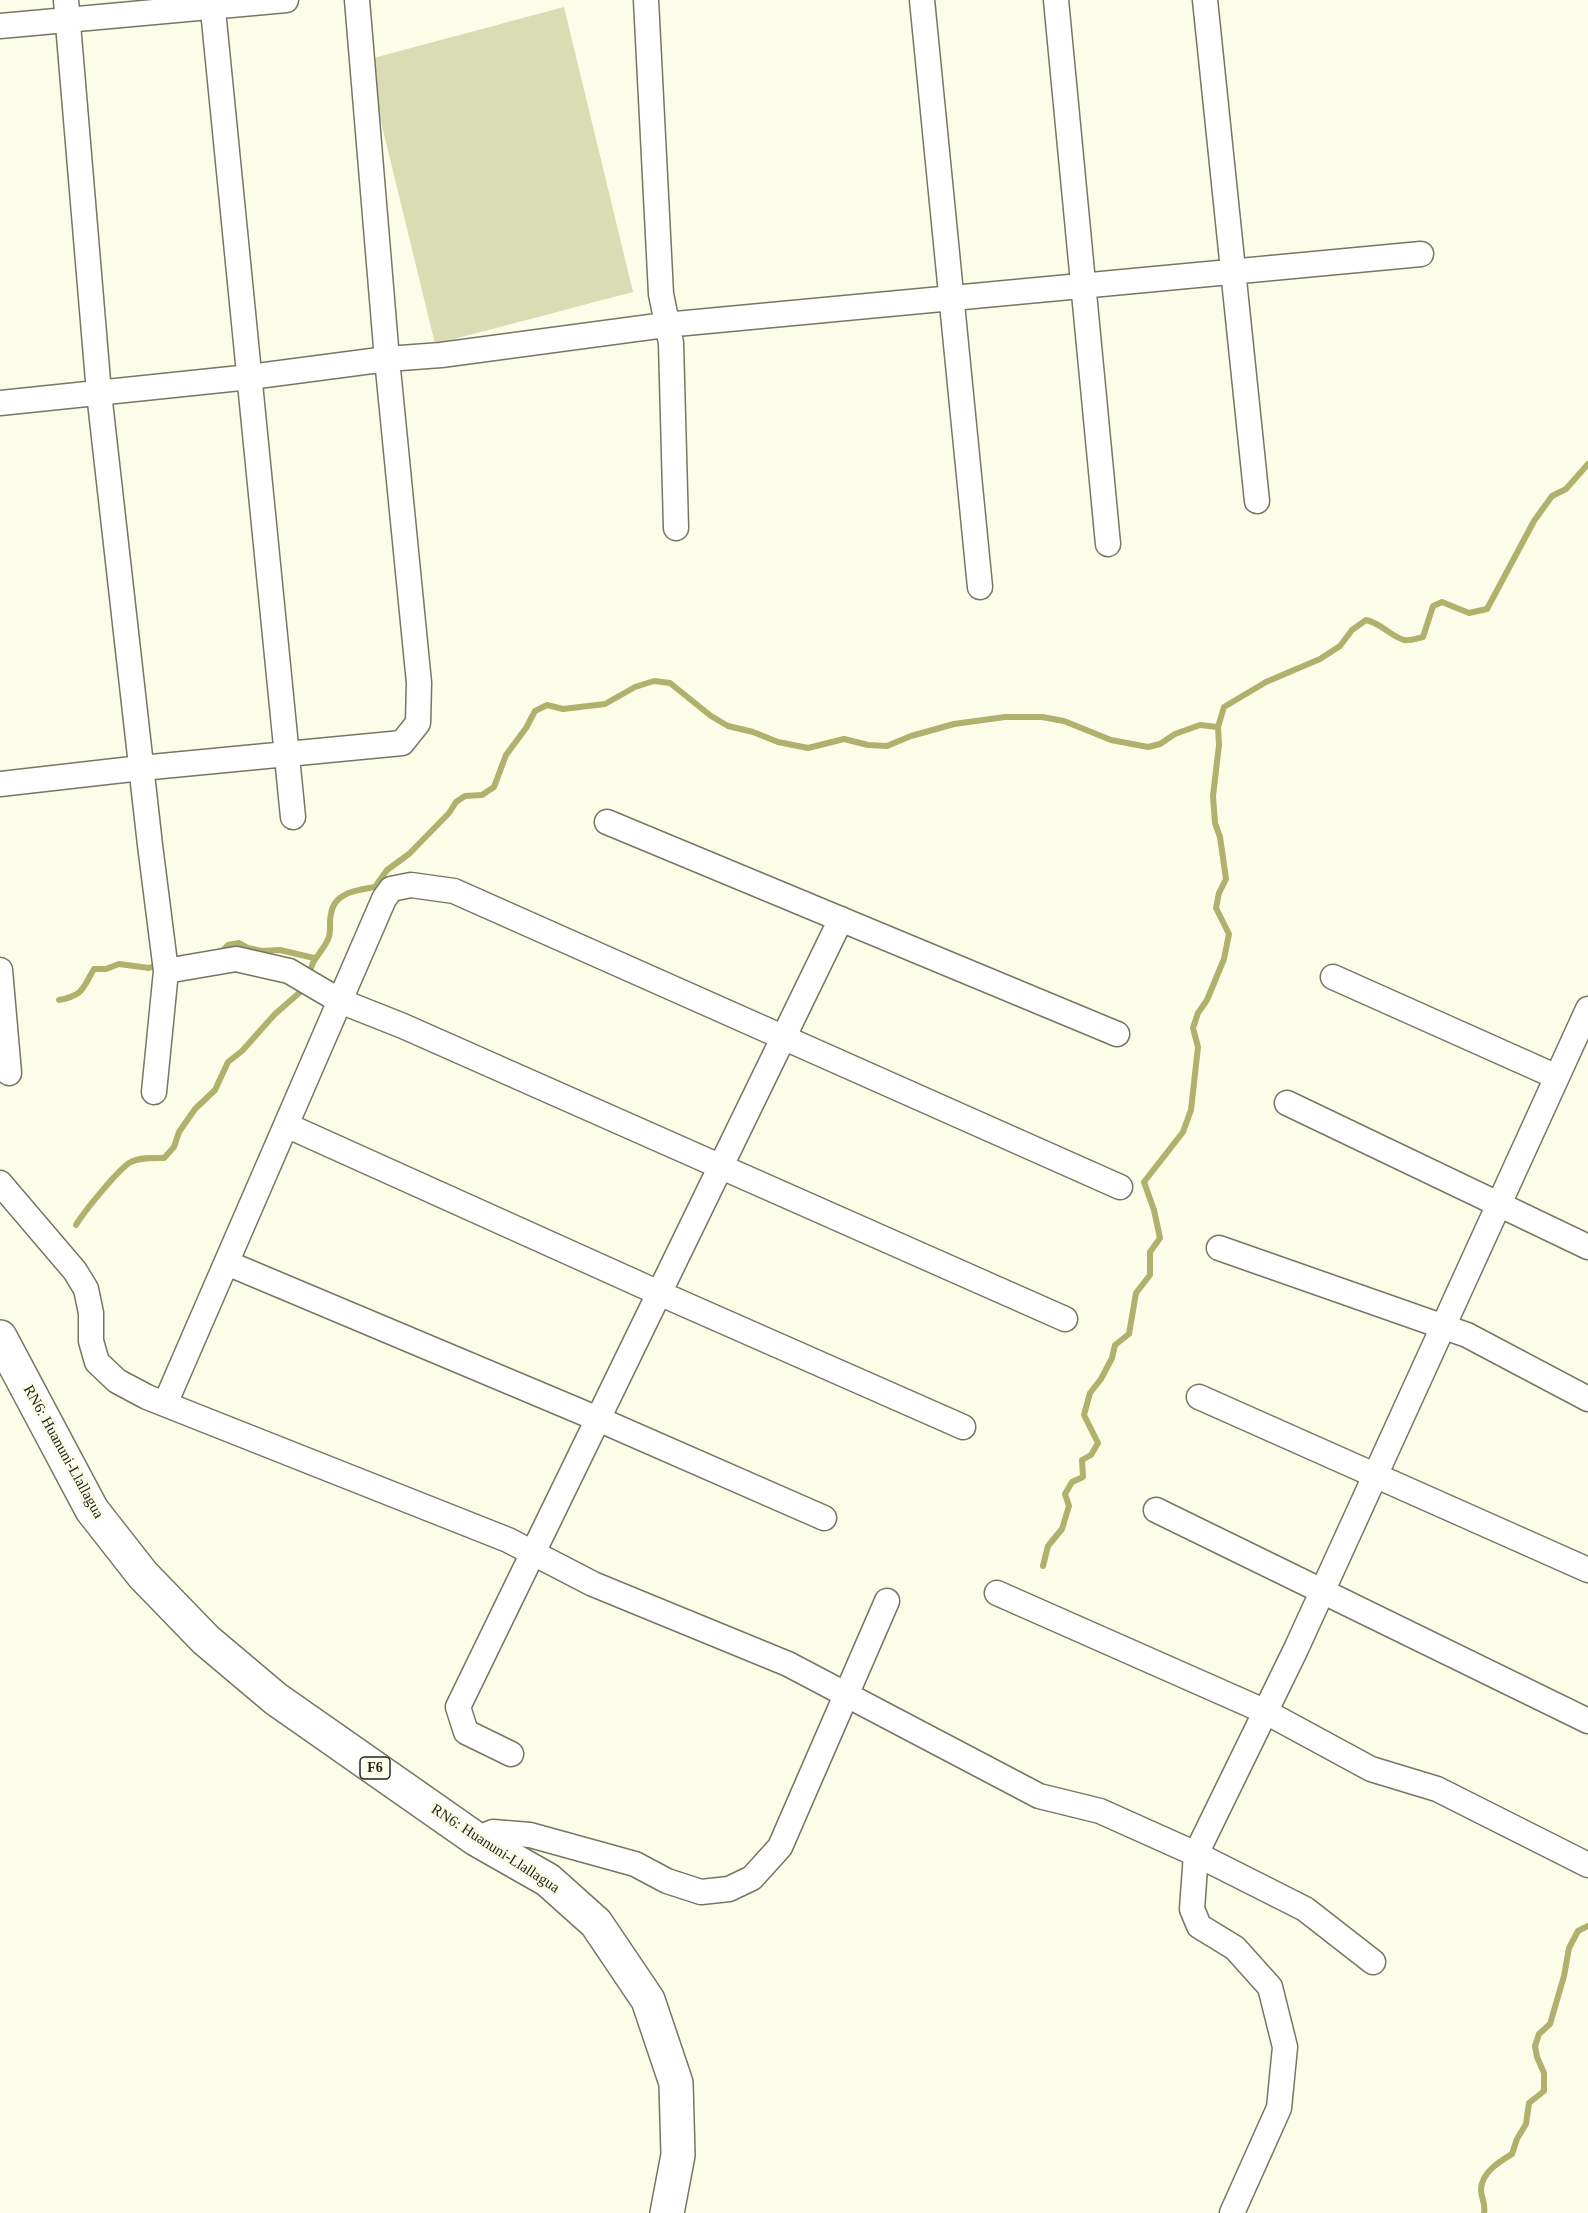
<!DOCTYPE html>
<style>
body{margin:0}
canvas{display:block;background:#fcfde8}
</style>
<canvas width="1588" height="2213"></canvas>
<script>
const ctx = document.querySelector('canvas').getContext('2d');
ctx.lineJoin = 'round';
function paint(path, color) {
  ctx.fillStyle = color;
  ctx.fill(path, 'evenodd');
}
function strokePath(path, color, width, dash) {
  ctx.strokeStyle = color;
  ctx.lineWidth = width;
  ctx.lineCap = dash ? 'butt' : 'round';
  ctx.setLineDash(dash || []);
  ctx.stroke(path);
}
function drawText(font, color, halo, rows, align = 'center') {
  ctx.font = font + ' "Times New Roman",serif';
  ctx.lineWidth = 6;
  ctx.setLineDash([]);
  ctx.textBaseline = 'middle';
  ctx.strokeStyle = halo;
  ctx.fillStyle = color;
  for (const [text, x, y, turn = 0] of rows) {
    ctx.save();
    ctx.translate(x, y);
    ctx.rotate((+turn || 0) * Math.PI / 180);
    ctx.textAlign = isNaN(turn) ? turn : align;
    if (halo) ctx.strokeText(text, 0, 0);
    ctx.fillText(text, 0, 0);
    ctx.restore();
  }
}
paint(new Path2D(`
 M564,7L633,292L435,344L366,60Z`), '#dadcb3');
strokePath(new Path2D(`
 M217,952L222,951L228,945L239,943L248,948L261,951L280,950L314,958
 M310,977C309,960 323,953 329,937C331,930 329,921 331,914C334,892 358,890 375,887L387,870L409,854L449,813L456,802L465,796L482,795L494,787L506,755L526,728L535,711L547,705L563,709L605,704L635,687L654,681L670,683L711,716L728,726L753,732L778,742L808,748L844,739L868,745L887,746L911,736L954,724L1005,717H1042L1064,721L1111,740L1148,747L1160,744L1175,734L1200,725L1218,727
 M59,1000C84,995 82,989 94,969H106L119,964L149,968L161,964
 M76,1225C83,1213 120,1167 131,1162C141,1157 154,1158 164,1158L174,1147L179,1132L195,1109L215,1090L228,1062L242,1051L275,1014L306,987
 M1043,1566L1048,1546L1062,1529L1069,1506L1065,1494L1072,1482L1083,1477L1082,1460L1091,1455L1098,1443L1084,1415L1090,1393L1101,1379L1112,1358L1115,1345L1129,1334L1136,1293L1150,1275V1252L1160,1238L1154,1210L1144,1182L1183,1132L1191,1110L1198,1047L1193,1028L1198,1013L1207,1000L1224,959L1229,934L1216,908L1219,893L1226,879L1220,837L1215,823L1213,796L1219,745L1218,727L1224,707L1266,682L1320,659L1340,646L1352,630L1366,620C1381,623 1390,636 1404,640C1410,641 1418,638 1423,637L1433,606L1442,602L1469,613L1487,609L1534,521L1552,496L1566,489L1588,464
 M1484,2213C1486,2204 1481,2198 1481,2189C1482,2172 1499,2162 1512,2154L1517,2139L1526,2124L1529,2103L1544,2091V2073L1537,2057L1535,2046L1539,2034L1550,2024L1564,1976L1569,1948L1578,1931L1588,1926`), '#afb16c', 6);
const minor = new Path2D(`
 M66,0L99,393L150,845L166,971L154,1092
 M212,0L293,817
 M646,0L661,294L671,343L676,528
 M922,0L980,587
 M1056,0L1108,544
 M1205,0L1257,501
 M0,26L286,0
 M0,403L250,377L387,359L441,355L665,325L1421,254
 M0,784L141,768L402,743L418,723L419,683L387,359L357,0
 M607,822L1117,1034
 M0,970L9,1073
 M166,971L236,959L289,971L340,1001L403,1026L1065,1319
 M1333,977L1557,1077
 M1287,1103L1588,1247
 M286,1125L659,1293L963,1427
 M0,1183L75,1271L86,1289L91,1313V1341L97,1362L117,1381L147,1397L508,1540L593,1584L788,1664L1039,1796L1100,1811L1196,1854L1305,1909L1373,1962
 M1219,1248L1467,1335L1588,1399
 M227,1263L598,1419L824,1518
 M1199,1397L1588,1570
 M165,1404L384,899L391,889L411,885L454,891L1120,1187
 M1156,1510L1588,1721
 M997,1593L1264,1711L1371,1769L1437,1789L1588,1865
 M511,1754L466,1732L458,1707L841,919
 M476,1839L493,1832L530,1835L635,1864L667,1881L701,1892L729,1889L752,1878L780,1847L887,1601
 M1232,2213L1279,2108L1285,2047L1270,1987L1235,1948L1199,1926L1192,1909L1196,1854L1296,1649L1588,1009`);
const highway = new Path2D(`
 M0,1337L92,1510L143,1575L206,1640L276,1699L476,1839L548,1880L596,1923L648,2000L676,2083L678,2155L667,2213`);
strokePath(minor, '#757664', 27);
strokePath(highway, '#757664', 36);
strokePath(minor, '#fff', 24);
strokePath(highway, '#fff', 33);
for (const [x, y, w] of [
 [375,1768,30]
]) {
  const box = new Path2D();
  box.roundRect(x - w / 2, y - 11, w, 22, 4.5);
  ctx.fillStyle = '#fcfde8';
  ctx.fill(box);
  strokePath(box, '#23231c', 1.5);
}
drawText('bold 14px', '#23231c', null, [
 ["F6",375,1768]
]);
drawText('15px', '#23231c', '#fcfde8', [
 ["RN6: Huanuni-Llallagua",63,1452,61],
 ["RN6: Huanuni-Llallagua",495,1849,33]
]);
</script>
